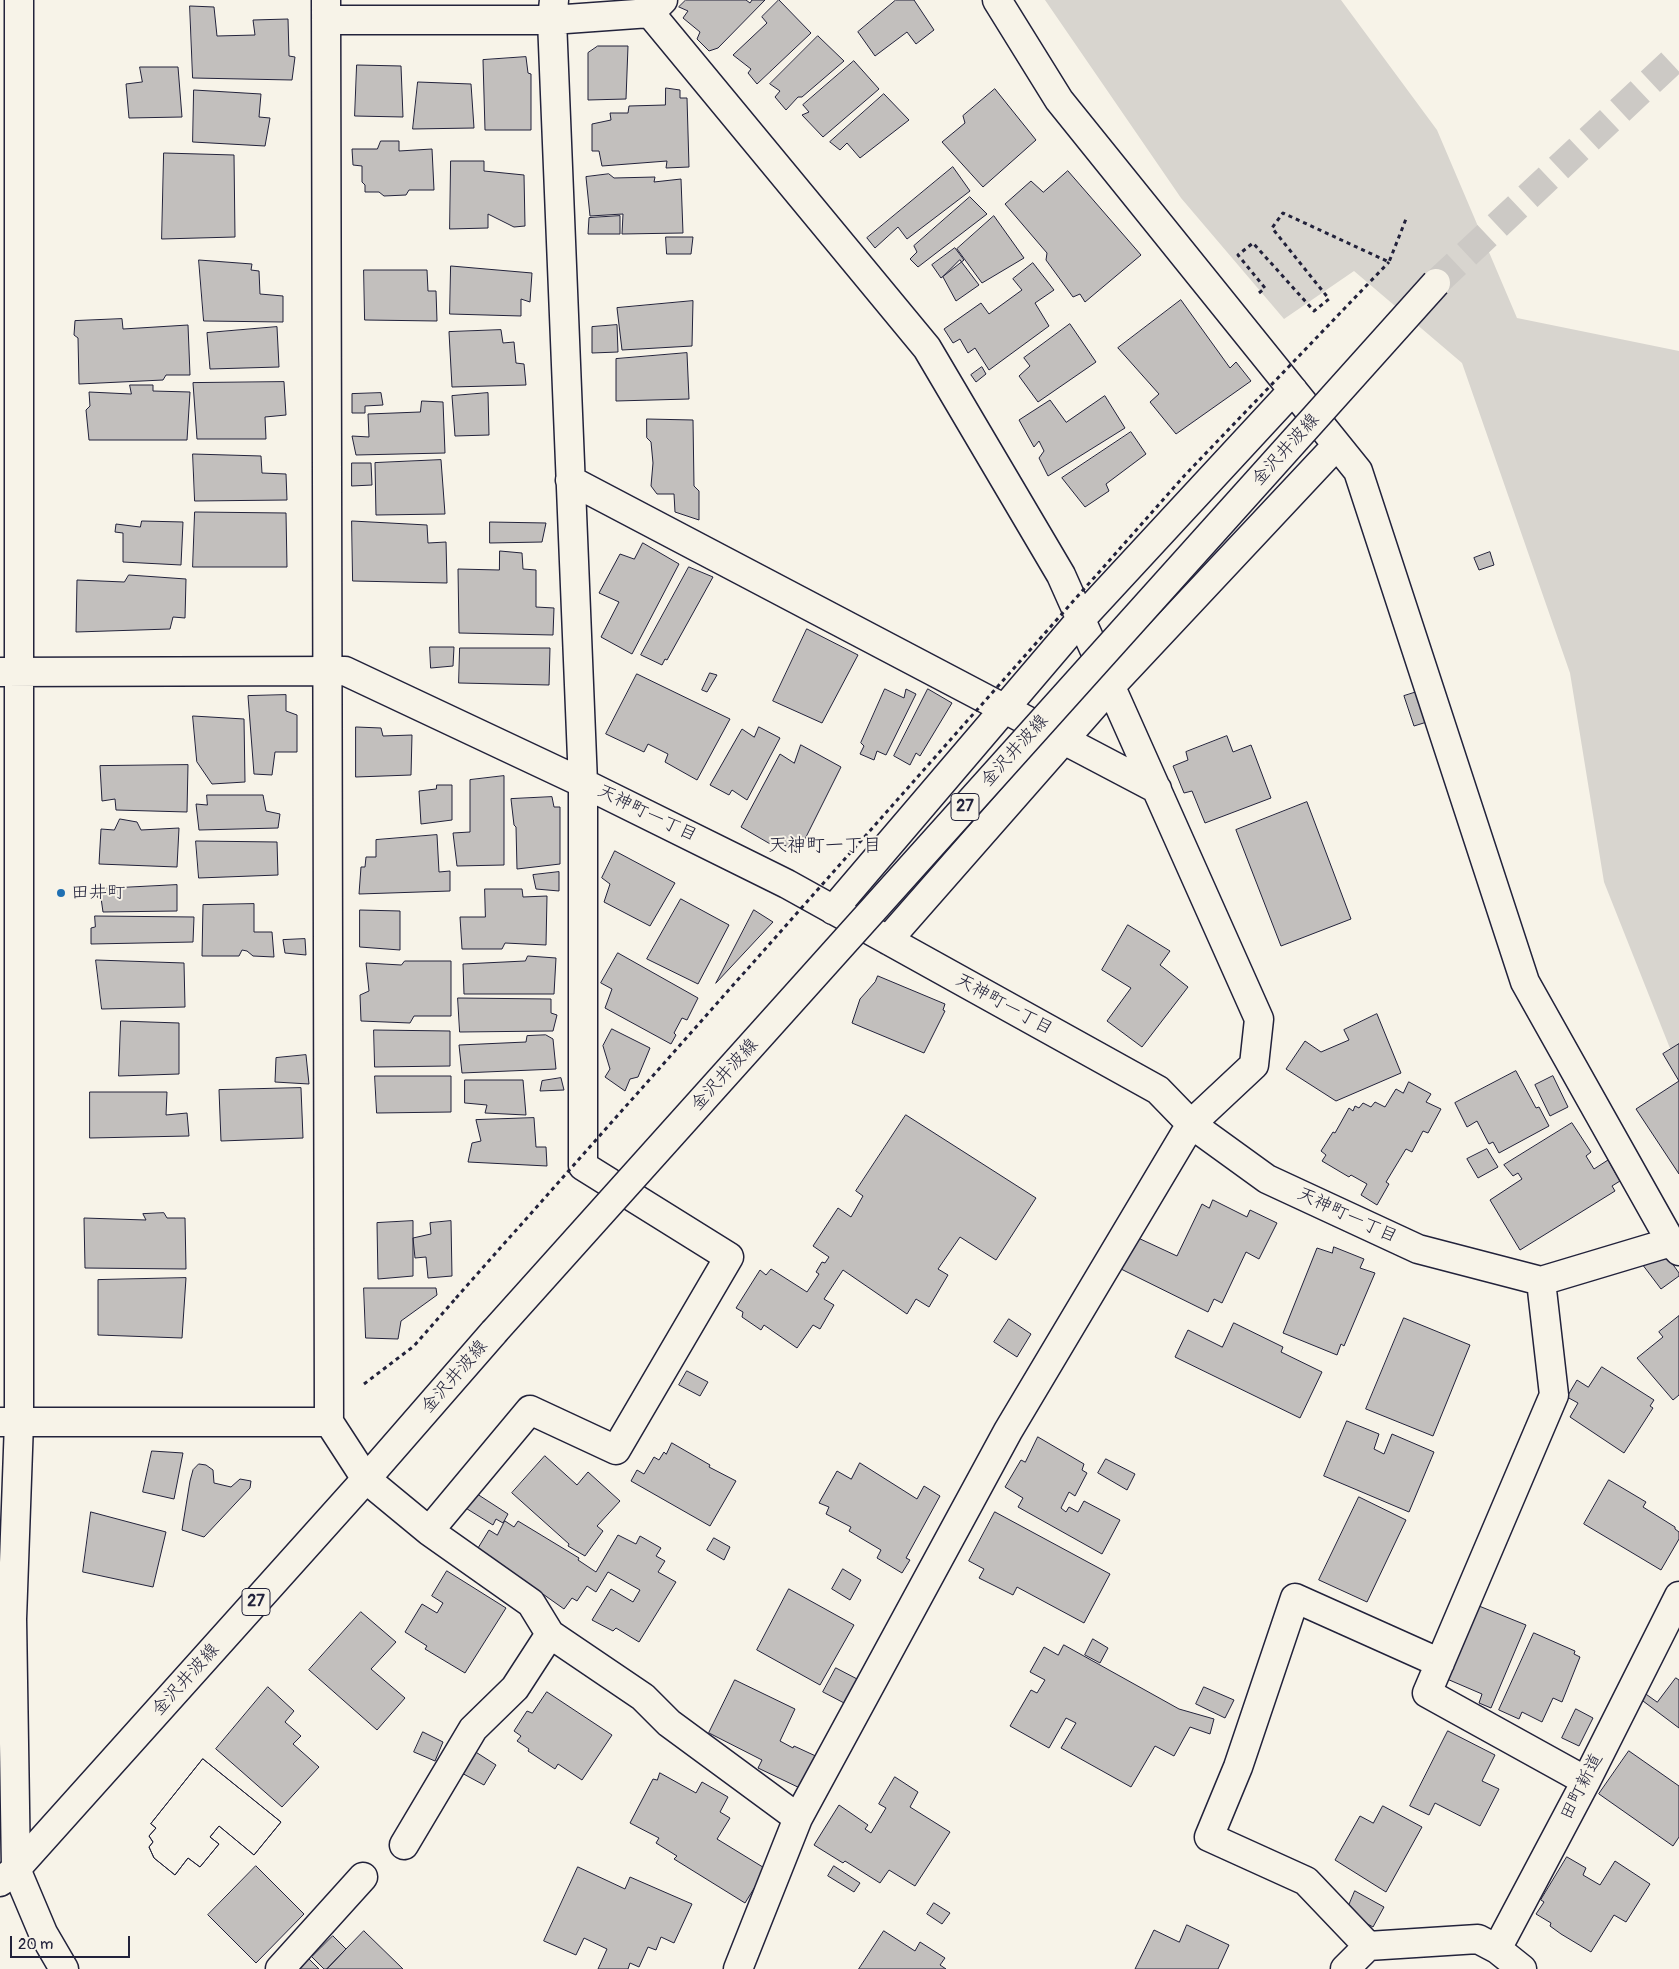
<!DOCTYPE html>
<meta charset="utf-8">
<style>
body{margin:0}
#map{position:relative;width:1679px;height:1969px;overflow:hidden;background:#f7f3e8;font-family:Pangolin,sans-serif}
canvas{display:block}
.scale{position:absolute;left:10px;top:1936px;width:120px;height:22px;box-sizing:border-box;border:2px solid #22223b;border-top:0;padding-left:6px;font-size:15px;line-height:18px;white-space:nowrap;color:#22223b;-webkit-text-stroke:4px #f7f3e8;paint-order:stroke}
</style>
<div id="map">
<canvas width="1679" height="1969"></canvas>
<div class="scale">20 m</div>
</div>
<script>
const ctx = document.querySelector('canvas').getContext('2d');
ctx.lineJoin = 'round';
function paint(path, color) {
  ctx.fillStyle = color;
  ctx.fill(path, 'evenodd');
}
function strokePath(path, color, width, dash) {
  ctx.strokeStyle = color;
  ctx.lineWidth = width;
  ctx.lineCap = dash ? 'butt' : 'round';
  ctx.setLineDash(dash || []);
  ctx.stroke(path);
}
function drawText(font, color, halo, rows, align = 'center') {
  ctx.font = font + ' Pangolin,"Klee One",sans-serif';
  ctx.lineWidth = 4;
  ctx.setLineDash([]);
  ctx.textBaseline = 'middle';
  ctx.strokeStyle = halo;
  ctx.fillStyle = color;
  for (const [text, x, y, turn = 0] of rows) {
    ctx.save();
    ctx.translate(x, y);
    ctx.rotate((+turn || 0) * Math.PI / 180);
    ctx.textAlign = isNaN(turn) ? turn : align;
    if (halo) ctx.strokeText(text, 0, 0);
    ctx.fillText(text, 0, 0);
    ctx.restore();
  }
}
paint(new Path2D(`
 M1045,0H1341L1437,130L1517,318L1679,351V1071L1604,882L1570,673L1462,363L1354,271L1284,319L1181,198Z`), '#d8d5cf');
const building = new Path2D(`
 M686,0H746L750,3L752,0H765L718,48L709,51L697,39L700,32L683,18L688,11L679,7Z
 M779,0L811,33L757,84L748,73L751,69L733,55L767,23L762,17Z
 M896,0H914L934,30L916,44L907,32L875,56L858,32Z
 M190,6L214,7L217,36L255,35L253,20L288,19L289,56L295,57L292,80L193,78Z
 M818,36L844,61L802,97H798L786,110L775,97L780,91L770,84Z
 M598,46H628L626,99L588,100V53Z
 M526,57L528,73L531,74V130H485L483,60Z
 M854,61L879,89L823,137L802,115L809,112L803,105Z
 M357,65L401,66L403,117L355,116Z
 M140,67H178L182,117L129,118L126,84L142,82Z
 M418,82L471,84L474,128L413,129Z
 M666,88L680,90V98H687L689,167L666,168L667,161L602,166L599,151H592V124L611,120L610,113H628L629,106L665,105Z
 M995,89L1036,140L983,187L942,142L965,123L963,116Z
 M194,90L261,94L259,117L270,118L265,146L193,142Z
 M884,94L909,120L860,158L847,143L840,150L830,142Z
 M381,141H399V151L432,149L434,190H409L406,195L384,196L379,192H365V185L362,182V166L353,165L352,149H377Z
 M164,153L234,155L235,237L162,239Z
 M451,161H484V171L524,175L525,226L514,227L488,214V228L450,229Z
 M953,167L970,191L907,239L898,227L875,248L867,238Z
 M1068,171L1141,255L1085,302L1080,294L1073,297L1046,260L1047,253L1005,204L1031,181L1043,192Z
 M609,174L614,178L655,177L654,182L681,179L683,233L622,234L623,214L590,216L586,177Z
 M970,197L987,214L918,267L910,259L917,252L914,246Z
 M620,216V234H588L589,218Z
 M994,216L1024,258L982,283L957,249Z
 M666,237H693L691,254H667Z
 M955,248L964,260L941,278L932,265Z
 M199,260L252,264L251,270L259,271L260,294L283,296V322L204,321Z
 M960,260L979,285L956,301L943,277Z
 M1033,263L1054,290L1035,303L1049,326L989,370L975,348L968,353L960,339L953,343L944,329L981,303L989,314L1022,290L1013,279Z
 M451,266L532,273L530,302L521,299V316L450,314Z
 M364,270H427L428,291H436L437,321L365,320Z
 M1181,300L1230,368L1236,362L1251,381L1176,434L1150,402L1159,394L1118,348Z
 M693,301L692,346L622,350L617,308Z
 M122,319L123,329L188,325L190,375H166L163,380L79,384L78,338L74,335L75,321Z
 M1070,324L1096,362L1038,402L1019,376L1030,366L1024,358Z
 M617,325L618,352L592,353V327Z
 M277,327L279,367L210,369L207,333Z
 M501,330L503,343L514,342L516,363L524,364L526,385L452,387L449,332Z
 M687,353L689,399L616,401V359Z
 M982,367L986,374L976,382L971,375Z
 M284,382L286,415L265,417L266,439H197L193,383Z
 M130,385H153V391L190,392L187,440H89L86,410L90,406L89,392L131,394Z
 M381,393L383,405L365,406V413H352V394Z
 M488,393L489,435L455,436L452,396Z
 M1105,396L1125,428L1048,476L1039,458L1044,451L1039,441L1034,447L1019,420L1050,400L1066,422Z
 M422,401L443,402L445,453L356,455L352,436L369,437L368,414L420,412Z
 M647,419L693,420L694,486L699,491V520L675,512L674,494H657L651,486L653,463L651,442L647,438Z
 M1131,432L1146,454L1106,484L1109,491L1085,507L1062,478Z
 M193,454L261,456L262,473L286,474L287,500L195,501Z
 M441,460L445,514L376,515L375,463Z
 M352,463H371L372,485L352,486Z
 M195,512L286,513L287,567H193Z
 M142,521L183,522L181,565L123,562V533L115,532L116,524L140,527Z
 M352,521L427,525L428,543L446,542L447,583L353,581Z
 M490,522L546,523L542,542L490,543Z
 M643,543L679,564L632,654L601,637L619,602L599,593L620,554L634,559Z
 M500,551L522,553L523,569L536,570V607L554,608L553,635L459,633L458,569L499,570Z
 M1490,552L1494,565L1479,570L1474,558Z
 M689,567L713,577L667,660L665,659L662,665L641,655Z
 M129,575L186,579L185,618L173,617L170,629L76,632L77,580L124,582Z
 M807,629L858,655L822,723L773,701Z
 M430,647H454L453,666L431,668Z
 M460,648H550L549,685L459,683Z
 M710,673L717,675L707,692L702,690Z
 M637,674L730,719L697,780L665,762L668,754L648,744L644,752L606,734Z
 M885,689L904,698L906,689L916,694L886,755L877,751L874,760L860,754L864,746L861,743Z
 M928,689L952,703L920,756L916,753L910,765L894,756Z
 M1420,691L1430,721L1414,726L1404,696Z
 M286,695V711L297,715V752H275L272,775L254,774L248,696Z
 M193,716L244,719L245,782L212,784L197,762Z
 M356,727L381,728L383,736L412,735L411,775L356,777Z
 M759,727L780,738L747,800L732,790L729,795L710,785L742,729L754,737Z
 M1227,736L1233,752L1251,745L1271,798L1205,823L1192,791L1184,793L1173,766L1188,760L1186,752Z
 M801,745L841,767L798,853L774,839L772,845L741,827L780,754L794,763Z
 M188,765L187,812L116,810L115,799L102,801L100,766Z
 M504,776V865L457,866L453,833L470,832V780Z
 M437,785H452V820L421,824L419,791L436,789Z
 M207,795H263L266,811L280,814L278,828L199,830L196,804L207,805Z
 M552,797L554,807H560V864L517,869L516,827L514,825L511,799Z
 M1307,802L1351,919L1281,946L1236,830Z
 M120,819L137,822L141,830L179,828L177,867L99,864L101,829L114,830Z
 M437,835L439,872L450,871V891L359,894L361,867H365L366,857H376V840Z
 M196,841L277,842L278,875L199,878Z
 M615,851L675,883L650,926L604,902L610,884L602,878Z
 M559,872V891L536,889L533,875Z
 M177,885V911L103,912L101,898L97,897L99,889Z
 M485,889H522L523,897L547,896L546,945L505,943L502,949H462L460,917H485Z
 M681,899L729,925L698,984L647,959Z
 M254,904V932H272L274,957L253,956L247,951L242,950L239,956H202L203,905Z
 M360,910L400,911V950L360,947Z
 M754,910L773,922L716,983Z
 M95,916L194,917L193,942L91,944V928L95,927Z
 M1128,925L1170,951L1160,965L1188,987L1142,1047L1107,1021L1131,988L1102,970Z
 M305,939L306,955L285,953L283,940Z
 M618,953L698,998L687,1020L682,1018L674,1033L676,1035L671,1044L605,1008L612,989L601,983Z
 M528,956L556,958L554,994H464L463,964L525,961Z
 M96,960L184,963L185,1007L102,1009Z
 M405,961H451V1016H414L410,1023L361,1021L360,995L369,991L366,963L401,965Z
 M878,976L945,1004L943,1010L945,1011L924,1053L852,1023L860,999L875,982Z
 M458,998L551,999V1013L557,1015L553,1031L460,1032Z
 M1377,1014L1401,1073L1336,1101L1286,1069L1305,1041L1321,1052L1349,1040L1344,1030Z
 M121,1021L179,1023V1074L119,1076Z
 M612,1029L650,1048L638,1077L630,1079L625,1091L605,1077L610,1069L603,1046Z
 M374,1030L450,1031V1066L375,1067Z
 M546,1035L553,1039L556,1069L462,1073L459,1045L526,1042L527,1036Z
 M1679,1044V1174L1636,1109L1679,1081L1663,1054Z
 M306,1055L309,1084L275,1082L276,1058Z
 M1516,1071L1536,1108L1539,1107L1549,1126L1499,1153L1493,1142L1489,1144L1477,1121L1467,1127L1455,1103Z
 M375,1076H451V1112L377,1113Z
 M1553,1076L1568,1107L1550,1116L1535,1085Z
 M561,1078L564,1090L540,1091L542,1081Z
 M465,1080H523L526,1115L485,1113L487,1105L465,1103Z
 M1409,1082L1431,1094L1426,1102L1441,1109L1428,1133L1423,1131L1412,1152L1406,1149L1386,1182L1389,1184L1377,1205L1361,1195L1367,1184L1351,1175L1349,1177L1322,1161L1326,1155L1321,1151L1333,1132L1335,1133L1349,1108L1353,1111L1355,1106L1359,1108L1363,1103L1371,1107L1375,1102L1385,1107L1396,1089L1403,1093Z
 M301,1088L303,1138L221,1141L219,1090Z
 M90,1092H167L166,1115L187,1113L189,1136L90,1138Z
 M906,1115L1036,1198L996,1260L960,1237L938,1269L948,1275L929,1307L916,1299L907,1314L843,1270L824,1299L834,1305L820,1329L813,1325L797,1348L764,1325L761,1330L742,1317L743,1312L736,1308L760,1270L766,1275L771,1269L807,1292L819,1274L816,1272L822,1262L825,1263L829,1257L813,1246L838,1208L851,1217L863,1196L856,1191Z
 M534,1118L536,1147H546L547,1166L468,1162L472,1143L481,1141L476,1120Z
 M1572,1123L1591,1152L1586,1156L1594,1169L1608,1160L1620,1181L1612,1186L1615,1191L1520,1250L1490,1200L1522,1179L1518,1173L1513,1176L1504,1165Z
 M1487,1149L1498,1167L1478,1178L1467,1159Z
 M1213,1200L1247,1217L1250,1210L1277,1223L1259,1259L1246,1252L1222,1303L1214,1299L1208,1312L1121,1269L1136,1237L1177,1256L1202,1204L1209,1208Z
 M164,1213L167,1218H185L186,1269L85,1268L84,1218L146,1220L143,1214Z
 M413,1221V1276L378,1279L377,1223Z
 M451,1221L452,1276L428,1278L426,1257L415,1258L413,1238L431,1234L430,1223Z
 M1334,1247L1364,1259L1360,1268L1375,1273L1344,1346L1341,1344L1337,1355L1283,1333L1317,1248L1332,1253Z
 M1642,1257L1669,1259L1679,1273V1276L1661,1289L1639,1260Z
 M186,1278L182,1338L98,1335V1280Z
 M364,1288H436L437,1295L401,1321L398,1339L366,1338Z
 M1679,1316V1395L1673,1400L1637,1358L1663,1337L1659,1332Z
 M1404,1318L1470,1345L1433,1436L1366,1409Z
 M1009,1319L1031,1334L1017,1357L994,1342Z
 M1234,1323L1283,1347L1281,1352L1322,1372L1300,1418L1175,1357L1188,1330L1222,1347Z
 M1602,1367L1654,1400L1650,1406L1653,1408L1624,1453L1570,1417L1578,1403L1567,1397L1577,1380L1588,1387Z
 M687,1371L708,1382L700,1396L679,1385Z
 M1347,1421L1379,1434L1374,1449L1384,1454L1392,1434L1434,1452L1409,1512L1324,1476Z
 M1038,1437L1084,1464L1082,1470L1087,1473L1075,1496L1069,1492L1061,1508L1066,1512L1069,1507L1078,1512L1084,1501L1120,1520L1102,1554L1018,1507L1023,1498L1005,1487L1021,1460L1025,1462Z
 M672,1443L710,1465L709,1467L736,1481L710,1526L631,1481L637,1470L644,1474L654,1457L659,1460L664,1452L666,1454Z
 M152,1451L183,1453L174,1499L143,1492Z
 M545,1456L577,1485L588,1472L620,1501L597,1526L603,1531L585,1556L568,1546L569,1544L512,1493Z
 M1106,1459L1135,1474L1127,1490L1098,1473Z
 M860,1463L917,1499L924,1486L940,1496L906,1558L910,1560L902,1573L877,1558L881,1550L849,1531L851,1527L826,1514L829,1507L819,1503L837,1471L851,1479Z
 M199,1464L206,1465L213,1470L214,1483L231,1487L240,1479L251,1481L250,1488L204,1537L182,1530L190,1481L193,1470Z
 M1609,1480L1646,1502L1643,1507L1675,1527V1529L1679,1532V1539L1661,1570L1584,1524Z
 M474,1492L508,1514L503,1523L496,1519L493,1525L464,1507Z
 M1359,1497L1406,1520L1367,1602L1319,1580Z
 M91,1512L166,1532L153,1587L83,1572Z
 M995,1512L1110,1574L1084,1623L1017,1587L1013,1595L979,1578L984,1569L969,1561Z
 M505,1521L514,1527L518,1521L579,1558L578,1560L596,1572L618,1535L636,1544L640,1536L661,1548L656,1556L665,1561L658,1572L676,1582L639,1642L616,1628L613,1631L592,1620L611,1589L633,1602L640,1590L608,1572L596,1592L587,1586L577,1601L572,1598L564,1609L478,1548L489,1530L497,1535Z
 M714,1538L730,1547L724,1560L707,1550Z
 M843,1569L861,1580L850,1600L832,1589Z
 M447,1571L506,1608L465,1673L425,1649L427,1646L405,1632L422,1604L437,1613L443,1603L432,1596Z
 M789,1589L854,1625L820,1685L757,1650Z
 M1479,1606L1526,1625L1491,1708L1479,1703L1482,1694L1447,1679Z
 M361,1612L396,1642L371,1669L405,1698L377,1730L309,1670Z
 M1534,1633L1575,1651L1574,1654L1580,1657L1562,1702L1553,1698L1542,1722L1522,1712L1519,1719L1499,1710Z
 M1093,1639L1108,1648L1100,1663L1085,1655Z
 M1064,1645L1179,1709L1214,1719L1210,1734L1190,1727L1174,1756L1155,1746L1131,1787L1061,1748L1076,1723L1066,1718L1049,1748L1010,1726L1031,1690L1037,1693L1045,1680L1030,1672L1044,1647L1058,1655Z
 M836,1668L859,1680L846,1704L823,1692Z
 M1676,1678L1679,1680V1728L1639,1698L1643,1692L1657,1702Z
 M735,1680L795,1709L780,1741L793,1748L794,1746L820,1758L804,1790L758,1768L762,1760L709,1733Z
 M268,1687L294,1711L285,1722L301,1736L293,1744L319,1767L282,1807L216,1749Z
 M1204,1687L1234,1700L1225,1718L1196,1704Z
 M547,1692L612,1735L582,1780L558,1764L555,1769L528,1751L529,1749L517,1741L521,1736L514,1731L527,1711L532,1713Z
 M1576,1709L1593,1718L1579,1746L1562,1738Z
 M1448,1731L1495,1755L1482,1781L1499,1789L1480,1826L1435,1803L1429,1815L1410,1806Z
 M423,1732L443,1742L435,1761L414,1752Z
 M471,1749L496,1765L484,1785L458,1771Z
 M1629,1751L1679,1786V1837L1673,1846L1599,1794Z
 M203,1759L281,1822L254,1855L219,1826L210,1837L219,1844L200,1867L188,1858L175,1875L154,1858L149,1847L153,1842L149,1836L156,1828L151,1824Z
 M203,1759L281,1822L254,1855L219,1826L210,1837L219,1844L200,1867L188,1858L175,1875L154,1858L149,1847L153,1842L149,1836L156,1828L151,1824Z
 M660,1773L696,1793L702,1782L728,1797L720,1812L730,1818L717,1839L766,1869L745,1903L674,1859L677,1856L656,1843L659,1838L630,1823L653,1779L657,1780Z
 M895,1777L918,1792L910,1807L950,1832L915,1886L889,1870L880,1883L845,1861L843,1863L814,1845L839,1805L868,1825L865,1829L871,1833L886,1808L879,1804Z
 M1383,1806L1422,1827L1386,1892L1335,1860L1360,1816L1373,1823Z
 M1567,1857L1586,1868L1583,1875L1600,1885L1615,1861L1650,1884L1626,1922L1614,1915L1591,1952L1561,1934L1550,1926L1551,1923L1536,1914L1544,1902L1541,1900Z
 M256,1866L304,1914L256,1963L208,1915Z
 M834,1866L860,1883L854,1892L828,1876Z
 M578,1867L625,1889L630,1877L692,1904L674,1943L661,1937L656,1950L648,1947L639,1967L630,1963L628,1969H598L607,1949L584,1938L576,1955L544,1941Z
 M1355,1891L1384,1907L1373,1927L1355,1917L1349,1905Z
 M934,1903L950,1913L942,1924L927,1914Z
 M1187,1925L1229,1945L1218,1969H1135L1154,1930L1179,1942Z
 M364,1931L403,1969H327Z
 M884,1931L915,1951L920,1942L945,1958L940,1965L946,1969H859Z
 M333,1936L346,1949L327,1969H324L312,1957Z
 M309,1959L319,1969H300Z`);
paint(building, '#c2bfbd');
strokePath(building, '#22223b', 1);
strokePath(new Path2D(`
 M1436,283L1679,55`), '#ccc9c5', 28, [28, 14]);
const minor = new Path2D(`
 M326,0L329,1422
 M997,0L1059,100L1358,471L1525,982L1671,1242L1679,1251
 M650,13L927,348L1061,575L1259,1019L1254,1065L1191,1124L1008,1431L798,1818L738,1969
 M326,20H552L650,13L663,0
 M570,480L1157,789
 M0,672L345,671L583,783L787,884L1158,1090L1191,1124L1267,1179L1418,1249L1541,1281L1671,1242
 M833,910L1081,619L1293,390
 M888,940L1111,686L1337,445
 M1541,1281L1554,1395L1427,1693L1586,1781
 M1,1422H329L366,1479L429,1531L531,1603L550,1634L643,1697L669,1723L798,1818
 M429,1531L530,1410L616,1450L729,1257L583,1166V783L552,20L554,0
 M404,1845L473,1729L515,1688L550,1634
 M16,1869L12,1619L19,1422V0
 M1368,1946L1306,1881L1209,1837L1238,1767L1295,1598L1440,1663
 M1497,1949L1586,1781L1679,1596
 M280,1969L363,1877
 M1345,1969L1368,1946L1478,1939L1497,1949L1522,1969`);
const major = new Path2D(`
 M16,1869L366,1479L494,1332`);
const highway = new Path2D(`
 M0,1882L16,1869L43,1933L64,1969`);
strokePath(minor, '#22223b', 31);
strokePath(major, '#22223b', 31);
strokePath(highway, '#22223b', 31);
strokePath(new Path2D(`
 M1259,293L1265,288L1238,255L1253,243L1314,311L1329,299L1272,228L1283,213L1389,262L1406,219
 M364,1384L414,1346L456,1298`), '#22223b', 3, [4, 4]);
strokePath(minor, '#f7f3e8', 28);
strokePath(major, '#f7f3e8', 28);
strokePath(highway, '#f7f3e8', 28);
const majorBridge = new Path2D(`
 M494,1332L1436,283`);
strokePath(majorBridge, '#22223b', 31, []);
strokePath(new Path2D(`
 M456,1298L1185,475L1389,262`), '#22223b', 3, [4, 4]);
strokePath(majorBridge, '#f7f3e8', 28);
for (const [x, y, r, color] of [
 [61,893,5,"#1f6fb2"]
]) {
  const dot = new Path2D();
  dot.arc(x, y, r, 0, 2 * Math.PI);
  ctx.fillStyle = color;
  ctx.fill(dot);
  strokePath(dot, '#f7f3e8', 2);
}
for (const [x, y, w] of [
 [965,807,28],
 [256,1602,28]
]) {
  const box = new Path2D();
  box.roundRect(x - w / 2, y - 13.5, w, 27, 4);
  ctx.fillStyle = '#f7f3e8';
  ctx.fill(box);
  strokePath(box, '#22223b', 1);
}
drawText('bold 16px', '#22223b', null, [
 ["27",965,807],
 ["27",256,1602]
]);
drawText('18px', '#22223b', '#f7f3e8', [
 ["金沢井波線",1286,450,-48],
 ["金沢井波線",1015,751,-48],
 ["天神町一丁目",647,814,26],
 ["天神町一丁目",1004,1005,29],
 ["金沢井波線",725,1075,-48],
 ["天神町一丁目",1347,1216,25],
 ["金沢井波線",455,1377,-49],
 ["金沢井波線",186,1680,-48],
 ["田町新道",1582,1787,-63]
]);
drawText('18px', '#22223b', '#f7f3e8', [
 ["田井町",71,893]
], 'left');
drawText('19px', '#22223b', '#f7f3e8', [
 ["天神町一丁目",825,846]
]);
</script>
